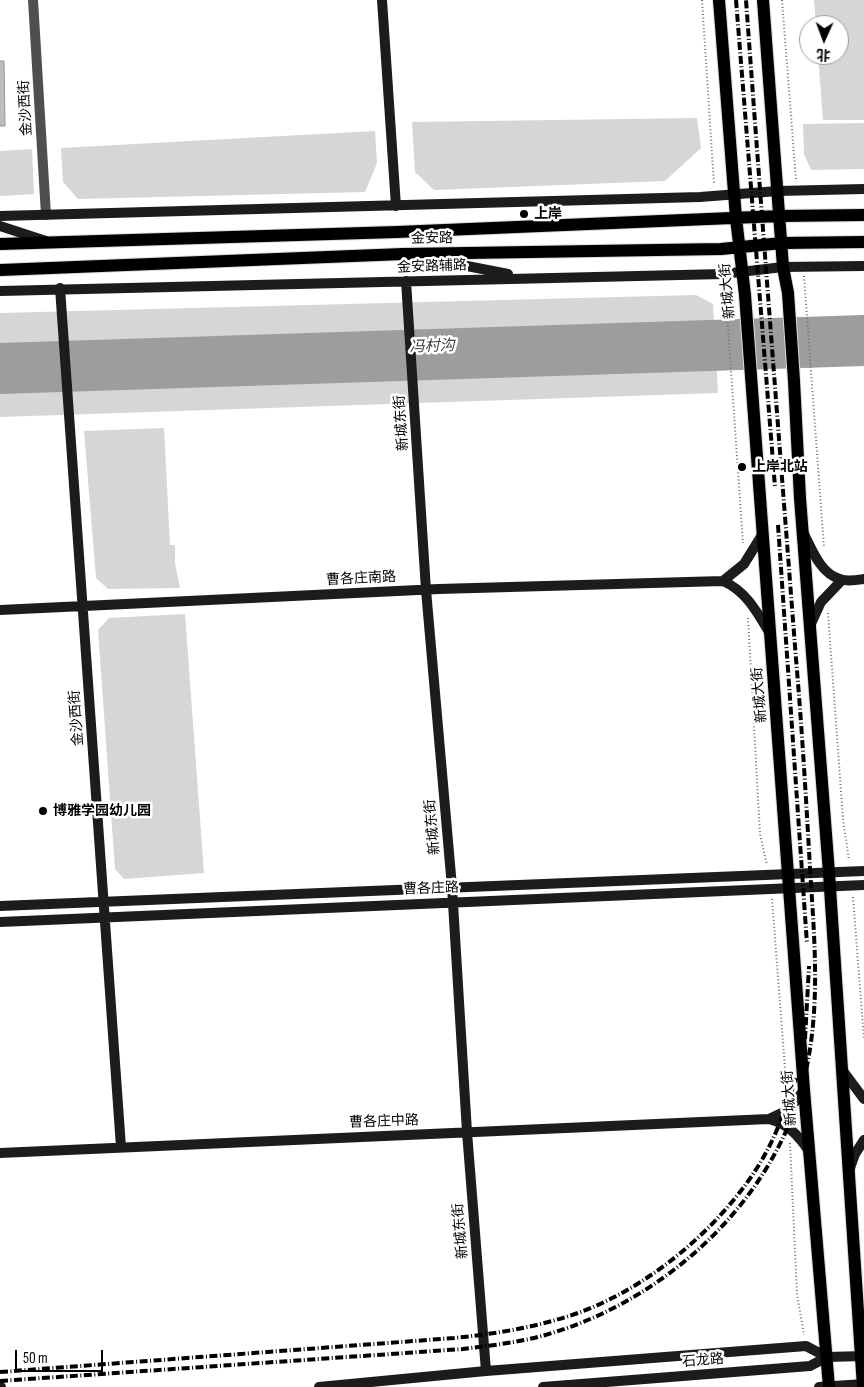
<!DOCTYPE html>
<meta charset="utf-8">
<style>
body{margin:0}
#map{position:relative;width:864px;height:1387px;overflow:hidden;background:#fff;font-family:"Sofia Sans Condensed","Noto Sans SC",sans-serif}
canvas{display:block}
.north{position:absolute;left:799px;top:15px;width:50px;height:50px;box-sizing:border-box;background:#fff;border:1px solid #999;border-radius:50%;rotate:182deg;font-size:14px;font-weight:700;line-height:20px;text-align:center;color:#000}
.north::after{content:'';display:block;margin:auto;width:18px;height:22px;background:#000;clip-path:polygon(50% 0,100% 100%,50% 72%,0 100%)}
.scale{position:absolute;left:15px;top:1350px;width:88px;height:22px;box-sizing:border-box;border:2px solid #000;border-top:0;padding-left:6px;font-size:15px;line-height:18px;white-space:nowrap;color:#000;-webkit-text-stroke:4px #fff;paint-order:stroke}
</style>
<div id="map">
<canvas width="864" height="1387"></canvas>
<div class="north">北</div>
<div class="scale">50 m</div>
</div>
<script>
const ctx = document.querySelector('canvas').getContext('2d');
ctx.lineJoin = 'round';
function paint(path, color) {
  ctx.fillStyle = color;
  ctx.fill(path, 'evenodd');
}
function strokePath(path, color, width, dash) {
  ctx.strokeStyle = color;
  ctx.lineWidth = width;
  ctx.lineCap = dash ? 'butt' : 'round';
  ctx.setLineDash(dash || []);
  ctx.stroke(path);
}
function drawText(font, color, halo, rows, align = 'center') {
  ctx.font = font + ' "Sofia Sans Condensed","Noto Sans SC",sans-serif';
  ctx.lineWidth = 5;
  ctx.setLineDash([]);
  ctx.textBaseline = 'middle';
  ctx.strokeStyle = halo;
  ctx.fillStyle = color;
  for (const [text, x, y, turn = 0] of rows) {
    ctx.save();
    ctx.translate(x, y);
    ctx.rotate((+turn || 0) * Math.PI / 180);
    ctx.textAlign = isNaN(turn) ? turn : align;
    if (halo) ctx.strokeText(text, 0, 0);
    ctx.fillText(text, 0, 0);
    ctx.restore();
  }
}
paint(new Path2D(`
 M814,0H864V120H823L818,55H839V25H816Z
 M697,118L701,148L665,181L434,190L415,172L412,122Z
 M864,123V169L811,170L804,154L803,124Z
 M375,131L377,163L365,192L78,199L63,182L61,148Z
 M32,149L34,194L0,196V151Z
 M696,295L713,304L718,393L0,417V313Z
 M164,428L170,545H175V563L180,588L108,589L96,578L84,431Z
 M185,614L204,873L124,879L115,869L98,630L109,618Z`), '#d6d6d6');
paint(new Path2D(`
 M864,315V366L0,394V343Z`), '#9d9d9d');
const building = new Path2D(`
 M0,61H4L5,126H0Z`);
paint(building, '#bfbfbf');
strokePath(building, '#939393', 1);
const primary = new Path2D(`
 M719,0L736,218L745,295L804,1090L829,1387
 M763,0L783,267L788,293L794,381L800,498L829,873L863,1387
 M0,244L397,232L780,216L864,215
 M0,270L403,254L721,249L782,243L864,242`);
strokePath(primary, '#dbdbdb', 14);
strokePath(new Path2D(`
 M702,0L714,185
 M782,0L796,180
 M804,276L824,548
 M725,284L743,543
 M828,613L843,819L849,860
 M748,618L760,834L767,865
 M853,897L864,1039
 M772,899L787,1094
 M790,1143L797,1294L804,1335`), '#717171', 2, [1, 2.5]);
strokePath(new Path2D(`
 M33,0L46,215`), '#4f4f4f', 10);
strokePath(new Path2D(`
 M382,0L396,206
 M0,216L700,197L778,191L864,189
 M0,226L46,241
 M421,257L508,274
 M406,281L426,590L452,887L467,1132L486,1371
 M60,288L121,1147
 M0,291L723,274L783,267L864,266
 M804,534C812,550 821,574 840,579C847,582 857,580 864,579
 M723,581L744,564L762,535
 M0,610L439,589L723,581C746,591 757,612 769,632
 M810,626L821,602L842,580
 M0,906L864,871
 M0,922L864,885
 M843,1071L864,1099
 M769,1119L788,1110L804,1090
 M0,1153L769,1119C788,1124 798,1135 809,1151
 M850,1168L855,1154L864,1140
 M0,1386L1,1387
 M319,1387L486,1371L806,1346L827,1357
 M543,1387L810,1366L827,1357L864,1356
 M819,1387L864,1384`), '#1c1c1c', 10);
strokePath(primary, '#000', 12);
strokePath(new Path2D(`
 M736,0L775,487
 M778,525L807,944
 M805,1039L809,966
 M0,1372L454,1338C493,1334 532,1328 569,1316C642,1293 716,1232 757,1168C775,1140 786,1108 796,1078
 M0,1381L463,1349C494,1345 525,1342 555,1332C661,1299 759,1213 796,1106C823,1027 815,950 810,868C806,798 802,728 796,659C779,439 762,220 746,0`), '#000', 4, [8, 2.5, 1, 2.5]);
for (const [x, y, r, color] of [
 [524,214,5,"#000"],
 [742,467,5,"#000"],
 [43,811,5,"#000"]
]) {
  const dot = new Path2D();
  dot.arc(x, y, r, 0, 2 * Math.PI);
  ctx.fillStyle = color;
  ctx.fill(dot);
  strokePath(dot, '#fff', 2);
}
drawText('14px', '#000', '#fff', [
 ["金沙西街",26,108,-93],
 ["金安路",432,239,-1],
 ["金安路辅路",432,267,-2],
 ["新城大街",728,291,-95],
 ["新城东街",402,423,-94],
 ["曹各庄南路",361,579,-3],
 ["新城大街",760,695,-95],
 ["金沙西街",77,718,-94],
 ["新城东街",433,827,-95],
 ["曹各庄路",431,889,-2],
 ["新城大街",790,1098,-94],
 ["曹各庄中路",384,1122,-2],
 ["新城东街",461,1231,-95],
 ["石龙路",703,1361,-5]
]);
drawText('bold 14px', '#000', '#fff', [
 ["上岸",534,214],
 ["上岸北站",752,467],
 ["博雅学园幼儿园",53,811]
], 'left');
drawText('italic 15px', '#3e3e3e', '#fff', [
 ["冯村沟",432,347,-2]
]);
</script>
